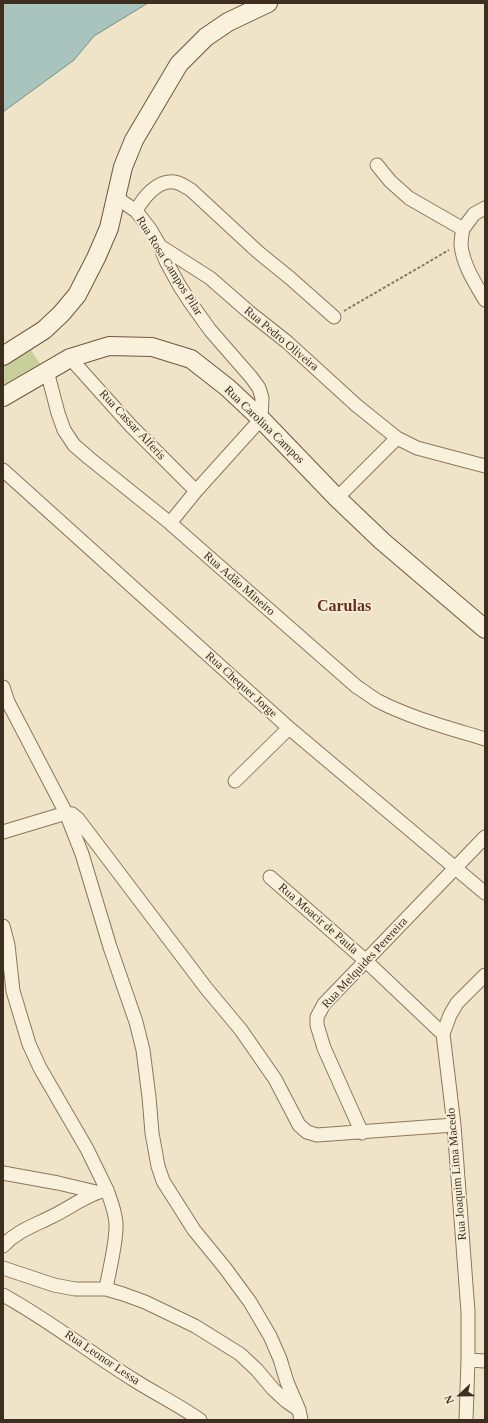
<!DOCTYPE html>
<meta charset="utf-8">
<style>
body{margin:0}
#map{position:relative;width:488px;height:1423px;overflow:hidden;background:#f0e4c8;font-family:Georgia,serif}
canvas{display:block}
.frame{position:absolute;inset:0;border:4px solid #3d2e20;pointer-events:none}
.north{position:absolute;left:440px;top:1375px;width:40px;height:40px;-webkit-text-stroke:3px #f7eed8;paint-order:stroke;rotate:248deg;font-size:11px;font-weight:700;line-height:16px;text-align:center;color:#3d2e20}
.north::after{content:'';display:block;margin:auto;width:14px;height:18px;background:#3d2e20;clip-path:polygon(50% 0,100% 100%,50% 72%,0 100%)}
</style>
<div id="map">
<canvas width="488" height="1423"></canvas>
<div class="frame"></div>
<div class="north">N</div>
</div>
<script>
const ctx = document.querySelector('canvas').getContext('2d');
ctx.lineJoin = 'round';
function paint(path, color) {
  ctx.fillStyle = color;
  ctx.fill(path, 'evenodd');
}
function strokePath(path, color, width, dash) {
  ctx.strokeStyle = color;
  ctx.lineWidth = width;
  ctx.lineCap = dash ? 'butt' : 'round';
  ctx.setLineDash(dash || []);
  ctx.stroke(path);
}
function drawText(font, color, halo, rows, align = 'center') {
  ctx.font = font + ' Georgia,serif';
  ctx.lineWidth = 3.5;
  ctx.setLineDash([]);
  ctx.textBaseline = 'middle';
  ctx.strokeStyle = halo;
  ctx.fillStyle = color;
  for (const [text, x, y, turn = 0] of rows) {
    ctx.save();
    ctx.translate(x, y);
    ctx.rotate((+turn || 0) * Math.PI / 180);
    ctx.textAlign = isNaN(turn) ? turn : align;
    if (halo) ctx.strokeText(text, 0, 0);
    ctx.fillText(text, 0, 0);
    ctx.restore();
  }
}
paint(new Path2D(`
 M31,350L42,367L3,390V367Z`), '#c9cf9b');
const water = new Path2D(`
 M3,3H148L94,36L74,60L3,112Z`);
paint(water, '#a9c4bc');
strokePath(water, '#6f938a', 1);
const street = new Path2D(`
 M377,165L390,181L409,198L463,229C462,234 461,240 461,245C463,265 475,283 485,300
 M117,198L136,211L150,229L160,246L166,261L179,285L190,302L210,330L251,377L259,388L262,398L261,419L196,491L170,523
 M136,211C143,198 157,180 174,182C181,183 186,187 191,190L258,252L290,278L334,317
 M463,229L474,214L485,208
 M160,246L210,278L249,312L287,342L356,405L397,438L417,448L485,466
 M70,358L131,426L196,491
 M47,371L58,413L64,430L74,445L89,458L170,523L357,687C364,691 371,697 378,701C411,718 449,728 485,739
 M3,470L289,728L485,893
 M337,498L397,438
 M3,687L8,702L66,813L82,854L110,947L136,1022L143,1050L149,1097L152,1133L158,1166L163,1181L194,1230L225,1268L250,1302L270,1336L280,1359L287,1382L299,1410L301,1420
 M235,781L289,728
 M3,832L66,813L72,814L78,819L206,988L241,1030L275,1079L299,1125L307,1132L317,1135L454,1125
 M270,877L366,961L443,1034L454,1125L468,1312V1360L466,1420
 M3,926L8,945L13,991L29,1044L40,1068L87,1149L107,1190
 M443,1034L450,1015L457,1003L485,975
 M362,1133L324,1048L317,1025V1017L324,1004L485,837
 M3,1173L58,1183L96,1192
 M3,1246C17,1231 33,1226 51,1217C70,1208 87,1194 107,1190C111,1201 115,1211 116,1223C117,1242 109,1270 106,1289
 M3,1268L54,1285L75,1289H106L123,1294L145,1302L195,1326L240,1354L257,1370L273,1389L286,1401L299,1410
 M3,1295C49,1320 90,1353 134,1380C156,1394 179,1405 200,1420
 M468,1360L485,1361`);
const secondary = new Path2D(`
 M3,356L44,330L61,314L77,295L96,258L109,228L123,167L134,140L179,64L206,37L228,22L268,3
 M3,397L70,358L109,346L152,347L191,359L228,388L261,419L337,498L382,541L485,629`);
strokePath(street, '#8d765c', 15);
strokePath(secondary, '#6f573f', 20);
strokePath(new Path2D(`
 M344,311L449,250`), '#8d765c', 2, [3, 2]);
strokePath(street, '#faf1dc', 13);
strokePath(secondary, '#faf1dc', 18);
drawText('12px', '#3d2e20', '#f7eed8', [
 ["Rua Rosa Campos Pilar",169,266,58],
 ["Rua Pedro Oliveira",281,339,40],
 ["Rua Cassar Alferis",132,425,47],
 ["Rua Carolina Campos",264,425,44],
 ["Rua Adão Mineiro",239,584,41],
 ["Rua Chequer Jorge",241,685,42],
 ["Rua Moacir de Paula",318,919,41],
 ["Rua Melquides Perereira",365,963,-47],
 ["Rua Joaquim Lima Macedo",457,1174,-95],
 ["Rua Leonor Lessa",102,1358,34]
]);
drawText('bold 16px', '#6b2e1e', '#f7eed8', [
 ["Carulas",344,607]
]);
</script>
